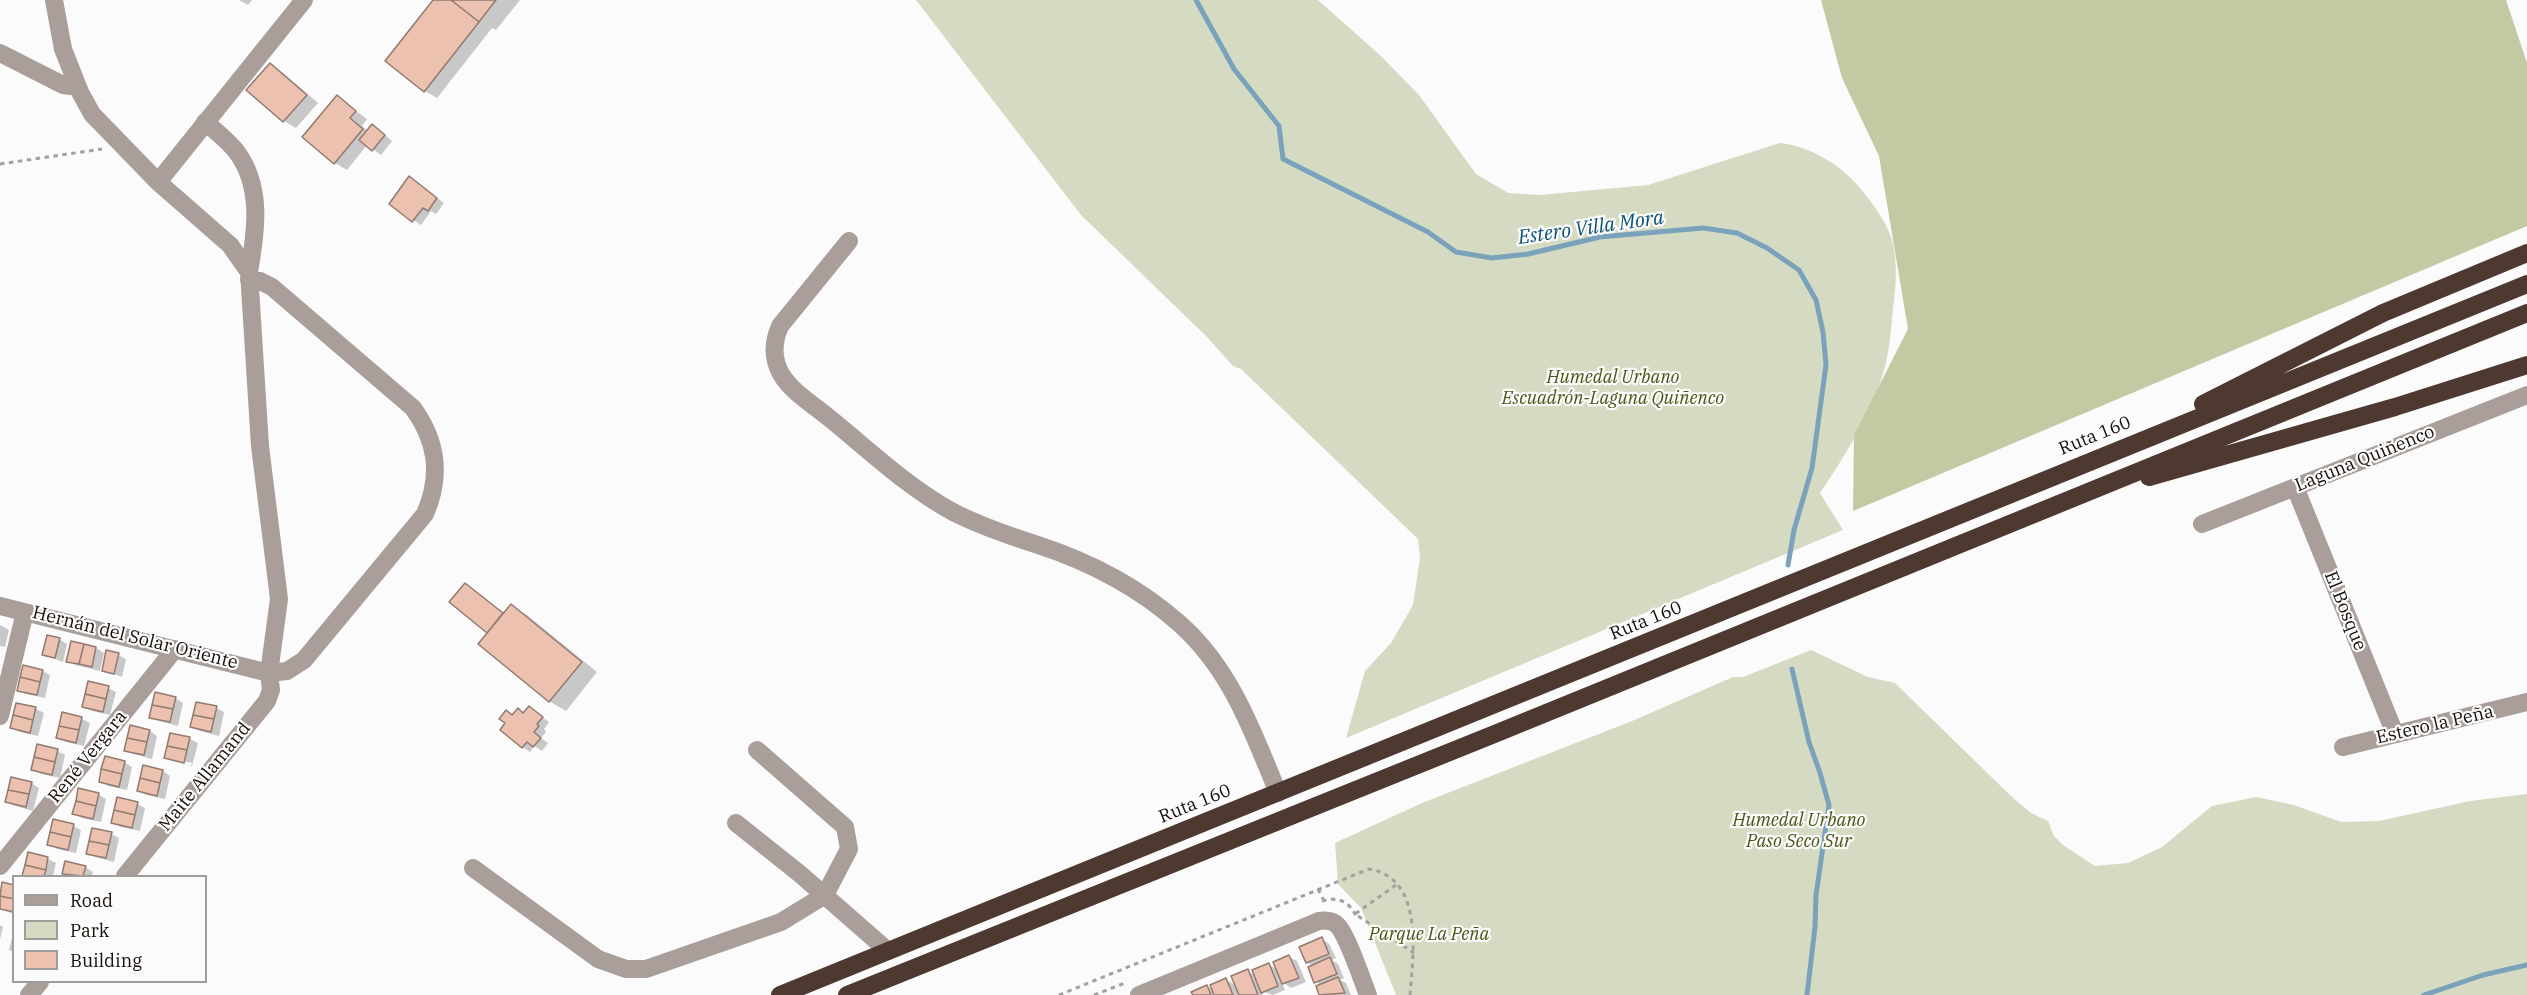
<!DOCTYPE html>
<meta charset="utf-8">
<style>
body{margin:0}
#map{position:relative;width:2527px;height:995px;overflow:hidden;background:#fbfbfb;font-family:"IBM Plex Serif",serif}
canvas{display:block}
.legend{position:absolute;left:12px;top:875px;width:195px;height:108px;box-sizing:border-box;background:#fbfbfb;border:2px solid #9f9d9b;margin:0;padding:8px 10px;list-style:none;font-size:18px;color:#160f0a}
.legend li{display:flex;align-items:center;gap:12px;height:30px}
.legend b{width:30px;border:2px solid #9f9d9b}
</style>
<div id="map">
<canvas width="2527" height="995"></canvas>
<ul class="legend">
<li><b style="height:8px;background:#a99e9a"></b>Road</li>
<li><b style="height:16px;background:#d5dbc3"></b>Park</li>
<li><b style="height:16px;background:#ecc1af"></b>Building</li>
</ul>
</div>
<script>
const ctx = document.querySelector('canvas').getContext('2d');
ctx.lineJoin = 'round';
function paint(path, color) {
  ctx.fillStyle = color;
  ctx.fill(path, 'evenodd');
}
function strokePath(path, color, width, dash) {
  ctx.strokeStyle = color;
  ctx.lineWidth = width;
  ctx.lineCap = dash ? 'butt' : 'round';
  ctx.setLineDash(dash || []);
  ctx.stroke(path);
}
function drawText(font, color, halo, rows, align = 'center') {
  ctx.font = font + ' "IBM Plex Serif",serif';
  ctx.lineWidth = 4.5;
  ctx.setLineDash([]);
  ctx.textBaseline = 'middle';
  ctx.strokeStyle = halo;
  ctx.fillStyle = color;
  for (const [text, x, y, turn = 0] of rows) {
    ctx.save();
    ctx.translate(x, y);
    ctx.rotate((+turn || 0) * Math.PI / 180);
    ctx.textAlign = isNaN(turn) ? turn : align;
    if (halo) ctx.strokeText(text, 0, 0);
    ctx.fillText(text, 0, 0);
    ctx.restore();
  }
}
paint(new Path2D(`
 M916,0H1318L1382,57L1419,95L1476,174L1508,193L1540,195L1648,185L1780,143C1811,146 1845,167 1864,193C1875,207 1887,223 1892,240C1898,262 1896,286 1893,308C1891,331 1889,358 1881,380C1867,421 1844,457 1820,493L1843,530L1346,738L1365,671L1391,643L1413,605L1420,558L1418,539L1241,369L1233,366L1207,337L1081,215Z
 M1811,650L1868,677L1895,683L2012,797L2031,813L2048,821L2054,836L2063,845L2095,866L2128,863L2162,847L2212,806L2256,797L2294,805L2341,822L2379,821L2470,801L2527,794V995H1396L1361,908L1338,884L1335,843L1422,803L1632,721L1733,677H1743Z`), '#d5dbc3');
paint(new Path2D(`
 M1821,0H2506L2527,63V226L1853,511L1854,435L1908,329L1879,156L1842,78Z`), '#c1caa2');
paint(new Path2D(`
 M239,0H252L248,5Z
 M435,0H520L496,30L492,28L437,98L425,91Z
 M270,65L282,72L318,103L296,128L284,121L248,90Z
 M337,97L367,119L362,126L368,131H380L392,141L381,155L367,145L347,170L335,163Z
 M417,183L444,203L436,214L431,211L421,225L413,220Z
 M466,585L504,614L511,606L527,615L597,672L566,711L549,701L488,632Z
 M0,625L9,630L5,647L0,646Z
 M59,639L67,644L63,662L44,655Z
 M96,648L104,653L100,671L75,665L68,661Z
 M118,655L126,659L122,677L103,670Z
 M42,671L50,675L45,698L26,694L18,690Z
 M108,688L116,692L110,715L92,711L84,707Z
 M175,698L183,703L178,726L159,721L151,717Z
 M17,704L36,709L44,713L38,736L20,732L12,728Z
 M216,708L224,712L219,736L200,731L192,727Z
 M529,708L549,722L544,729L546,732L541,738L548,743L542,751L534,746L530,752L522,747L507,723V712L513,715L524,714Z
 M63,714L82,719L90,723L84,746L66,742L58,737Z
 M150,731L157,736L152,759L133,754L126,750Z
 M171,735L190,739L198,743L192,766L174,762L191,766L192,763L172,759V761L166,758Z
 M57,751L65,755L60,778L41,774L33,770Z
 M124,762L132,767L127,790L108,786L100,781Z
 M163,771L170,776L165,799L146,795L138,790Z
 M31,783L39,788L33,811L15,806L7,802Z
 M98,794L106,799L101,822L82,818L74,813Z
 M137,804L145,808L140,831L121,827L113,823Z
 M73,826L81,830L76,853L57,849L49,844Z
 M111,834L119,838L114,862L95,857L87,853Z
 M29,854L48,859L56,863L53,876H24Z
 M67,863L85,867L93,872L92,876H63Z
 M14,887V914L0,909V897Z
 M0,925L3,927L0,939Z
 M14,930V952L9,950Z
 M1322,939L1329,944L1336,958L1332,960L1338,964L1344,978L1340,980L1346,983L1351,995H1321L1318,987L1321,985L1316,982L1313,966L1307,962Z
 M1289,957L1297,961L1306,982L1291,988L1282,982L1285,990L1273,995L1261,991L1263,995H1194L1207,987L1214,990L1226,980L1237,986L1247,971L1256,976L1269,965L1278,970Z`), '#0003');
strokePath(new Path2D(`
 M1196,0L1234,69L1279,126L1283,159L1428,232L1456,252L1492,258L1528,254L1600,237L1703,228L1737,233L1767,248L1799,270L1816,300L1823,332L1826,365L1812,468L1794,530L1788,565
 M1792,669L1809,742L1820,773L1829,805L1816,895L1815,927L1807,995
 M2424,995L2483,975L2527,965`), '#7ba2bb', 5);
const building = new Path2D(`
 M433,0H451L479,22L424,92L385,61Z
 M451,0H496L479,22Z
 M270,63L307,95L283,122L246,90Z
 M337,95L356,111L350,118L363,129L334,164L302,137Z
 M372,124L385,135L372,151L359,140Z
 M409,176L437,198L428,211L423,208L412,222L389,204Z
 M465,583L503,613L487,633L449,602Z
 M511,604L582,662L549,702L478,644Z
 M47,635L60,638L55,658L42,655Z
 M71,641L84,644L79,664L66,662Z
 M84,644L96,647L92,667L79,664Z
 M106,650L119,653L114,674L102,671Z
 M23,665L43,670L40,682L20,677Z
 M20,677L40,682L37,695L17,691Z
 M88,681L109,686L106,699L85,694Z
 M155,692L176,697L173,709L152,705Z
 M85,694L106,699L103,712L82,707Z
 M196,702L217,706L214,719L193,715Z
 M16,703L36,707L33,720L13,715Z
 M152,705L173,709L170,722L149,718Z
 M529,706L543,717L537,724L539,726L534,732L541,738L533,747L527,742L522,748L500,730L505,723L499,719L506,710L512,715L518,708L523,713Z
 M62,712L82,717L79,730L59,726Z
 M13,715L33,720L30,733L10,728Z
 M193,715L214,719L211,732L190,727Z
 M130,725L150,730L147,742L127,738Z
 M59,726L79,730L76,743L56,738Z
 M170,733L190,737L187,750L167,746Z
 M127,738L147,742L144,755L124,751Z
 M37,744L58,749L55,762L34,757Z
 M167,746L187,750L184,763L164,758Z
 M105,756L125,761L122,774L101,769Z
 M34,757L55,762L52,775L31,770Z
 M143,765L163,770L160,783L140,778Z
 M101,769L122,774L119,787L99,782Z
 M11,777L32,782L29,794L8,790Z
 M140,778L160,783L157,796L137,791Z
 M78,788L99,793L96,806L76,801Z
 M8,790L29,794L26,807L5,802Z
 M117,797L138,802L135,815L114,810Z
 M76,801L96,806L93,819L72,814Z
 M114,810L135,815L132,828L111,823Z
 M53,819L74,824L71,837L50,832Z
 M92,828L112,832L109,845L89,841Z
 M50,832L71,837L68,850L47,845Z
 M89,841L109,845L106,858L86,854Z
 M28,852L48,857L46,870L25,865Z
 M65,861L86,866L83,876L62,874Z
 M25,865L46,870L44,876H22Z
 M2,882L14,885V899L0,896Z
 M0,896L14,899V912L0,909Z
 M1322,937L1329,954L1306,963L1299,947Z
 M1289,955L1299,978L1282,984L1273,962Z
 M1330,957L1337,974L1314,983L1308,967Z
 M1269,963L1278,986L1261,993L1252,970Z
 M1248,969L1258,995H1239L1231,976Z
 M1338,977L1345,993L1319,995L1316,986Z
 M1226,978L1233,995H1214L1210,985Z
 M1207,985L1211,995H1193L1191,992Z`);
paint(building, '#ecc1af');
strokePath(building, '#917a70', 1.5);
strokePath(new Path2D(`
 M0,164L102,149
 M1396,885L1355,914L1414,953
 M1318,889L1324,901
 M1322,901C1339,896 1350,902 1357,918
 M1059,995L1369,869C1425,878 1413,956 1410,995
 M1094,995L1125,983`), '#a3a19f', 3, [4.5, 4.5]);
strokePath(new Path2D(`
 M54,0L63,49L80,92L92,114L158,182L230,245L249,272L260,446L279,599L269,673L271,690L267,701L125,876
 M0,53L63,85L78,87
 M205,122C216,131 227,140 236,151C263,186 256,232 249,272
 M158,182L304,0
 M849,241L780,326C773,342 772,358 781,374C791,391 812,404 828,417C868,449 908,488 955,513C981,526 1007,535 1035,544C1088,561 1140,588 1181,625C1231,670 1253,732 1278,793
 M2295,487L2395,734
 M2202,524L2527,395
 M0,606L269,673L287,671L304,660L425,514C442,475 437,441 413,408L272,287L260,281L249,280
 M0,716L25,612
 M2343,747L2527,702
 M736,823L800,874L888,951
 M0,866L175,649
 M473,868L598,959L626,969H646L781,922L825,895L849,849L845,827L757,750
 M29,995L40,982
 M1139,995L1319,921C1325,920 1332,920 1337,925C1347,934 1362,980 1368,995`), '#a99e9a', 18);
strokePath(new Path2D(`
 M2203,404L2383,313L2527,253
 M2149,477L2395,407L2527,365
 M780,995L2527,284
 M847,995L1497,733L2527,313`), '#4d3930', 18);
drawText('italic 18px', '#4b5516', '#fbfbfb', [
 ["Humedal Urbano",1613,378],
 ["Escuadrón-Laguna Quiñenco",1613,399],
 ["Humedal Urbano",1799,821],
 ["Paso Seco Sur",1799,842],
 ["Parque La Peña",1429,935]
]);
drawText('18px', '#160f0a', '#fbfbfb', [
 ["Ruta 160",2095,436,-22],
 ["Laguna Quiñenco",2365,459,-22],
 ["El Bosque",2345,611,68],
 ["Ruta 160",1646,621,-22],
 ["Hernán del Solar Oriente",135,638,14],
 ["Estero la Peña",2435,725,-13],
 ["René Vergara",88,757,-51],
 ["Maite Allamand",205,777,-51],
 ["Ruta 160",1195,804,-22]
]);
drawText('italic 20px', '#075172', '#fbfbfb', [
 ["Estero Villa Mora",1591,228,-8]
]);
</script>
